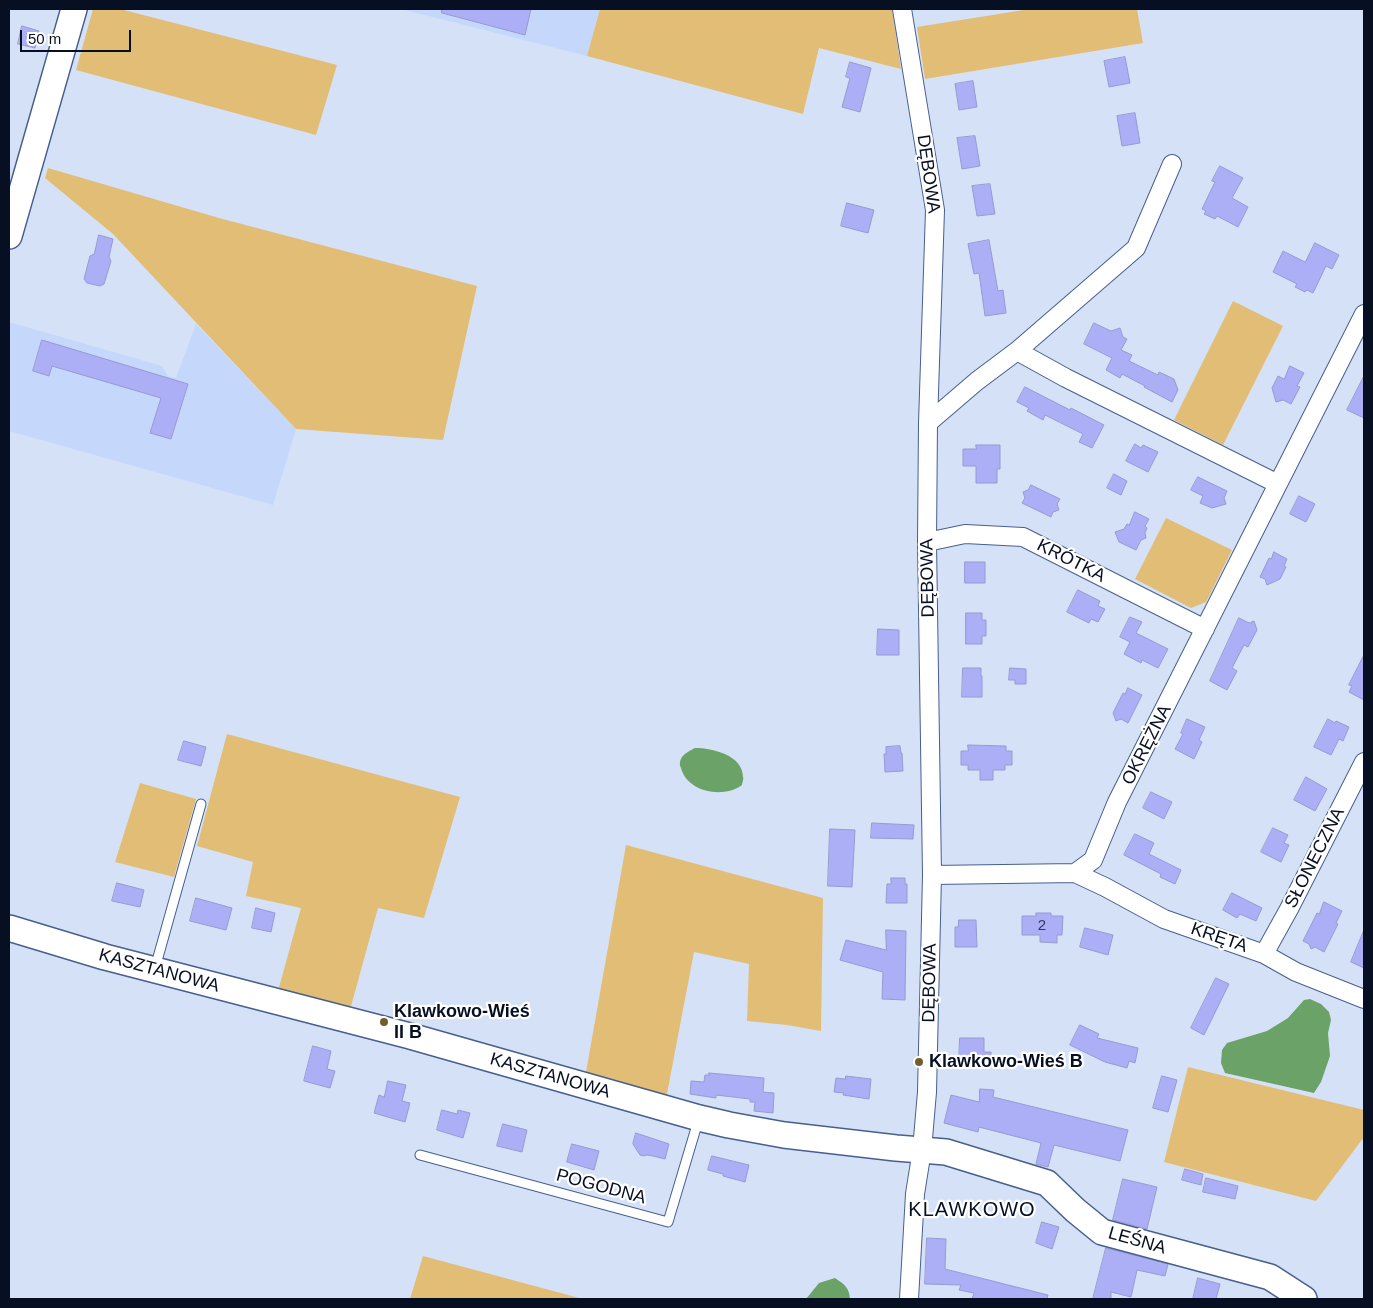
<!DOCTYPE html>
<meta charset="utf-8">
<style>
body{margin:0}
#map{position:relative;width:1373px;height:1308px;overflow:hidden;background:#d5e1f7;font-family:Helvetica,sans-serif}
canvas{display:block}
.frame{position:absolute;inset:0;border:10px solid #071022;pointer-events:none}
.scale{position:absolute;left:20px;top:30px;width:111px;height:22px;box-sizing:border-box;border:2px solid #071022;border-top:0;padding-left:6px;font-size:15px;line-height:18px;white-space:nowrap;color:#071022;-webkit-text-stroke:4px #fff;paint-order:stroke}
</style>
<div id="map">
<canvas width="1373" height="1308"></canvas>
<div class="frame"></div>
<div class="scale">50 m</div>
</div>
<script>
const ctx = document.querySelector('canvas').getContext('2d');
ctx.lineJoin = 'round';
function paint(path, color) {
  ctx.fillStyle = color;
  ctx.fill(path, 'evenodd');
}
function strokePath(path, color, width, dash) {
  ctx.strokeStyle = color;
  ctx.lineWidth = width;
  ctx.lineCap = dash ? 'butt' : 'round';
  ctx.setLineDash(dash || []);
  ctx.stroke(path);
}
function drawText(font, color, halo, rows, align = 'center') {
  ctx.font = font + ' Helvetica,sans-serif';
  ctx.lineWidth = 4.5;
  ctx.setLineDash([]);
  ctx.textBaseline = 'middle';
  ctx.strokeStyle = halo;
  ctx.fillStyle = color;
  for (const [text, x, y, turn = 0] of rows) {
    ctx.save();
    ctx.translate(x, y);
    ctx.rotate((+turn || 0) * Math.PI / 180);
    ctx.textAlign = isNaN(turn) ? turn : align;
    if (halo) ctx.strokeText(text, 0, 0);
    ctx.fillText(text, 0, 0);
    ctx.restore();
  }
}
paint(new Path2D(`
 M401,9H600L587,56Z
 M9,322L162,366L168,376L176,378L196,324L296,429L273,505L9,431Z`), '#c5d8fc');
paint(new Path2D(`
 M93,9H120L337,65L316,135L76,70Z
 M600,9H892L901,69L819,48L803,114L587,56Z
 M1030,9H1137L1143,43L925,79L917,27Z
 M48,168L219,218L477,286L443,440L296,429L113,234L45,178Z
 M1233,301L1283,326L1223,445L1174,420Z
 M1166,518L1232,550L1206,602L1191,608L1135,579Z
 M227,734L460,797L424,918L378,908L350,1010L278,991L301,908L246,896L253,862L197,846Z
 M140,783L196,799L174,877L115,862Z
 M626,845L823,898L821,1031L787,1025L747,1021L749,964L694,952L666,1099L585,1078Z
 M1188,1067L1364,1110V1137L1316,1201L1164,1162Z
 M423,1256L583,1299H410Z`), '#e2bd76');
paint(new Path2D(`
 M695,748C712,748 743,755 743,777C744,780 742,782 742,785C723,799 687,792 681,768C679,764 680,760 682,757C685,753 691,750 695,748Z
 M1310,999L1321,1004L1329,1012L1331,1020L1328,1033L1330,1056L1321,1082L1314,1093L1225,1073L1221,1063L1222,1050L1227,1043L1267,1031L1288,1018L1304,1000Z
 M835,1278C845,1285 849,1287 850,1299H806L819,1283Z`), '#6ba267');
const building = new Path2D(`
 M442,9H531L525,35L442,13Z
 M22,26L39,31L35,48L18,44Z
 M1125,57L1130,83L1109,87L1104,61Z
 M850,62L871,68L860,112L842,107L850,78L846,77Z
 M973,81L977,107L959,110L955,84Z
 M1135,113L1140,143L1122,146L1117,116Z
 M975,136L980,166L962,169L957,138Z
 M1220,166L1243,178L1232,198L1248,207L1238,227L1217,216L1215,219L1204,214L1206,211L1202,209L1215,182L1212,181Z
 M990,184L995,214L977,216L972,186Z
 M847,203L874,210L868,233L841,226Z
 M99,235L113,239L109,257L111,261L104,284L100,286L87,283L84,279L90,256L94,254Z
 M989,240L998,291L1003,290L1006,313L985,316L979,273L974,274L968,244Z
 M1315,243L1339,255L1332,269L1326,266L1313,293L1307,290L1305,292L1295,287L1297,284L1273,272L1283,251L1305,262Z
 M1094,323L1111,331L1120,328L1123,337L1127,339L1121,350L1132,355L1129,361L1158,375L1159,372L1174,379L1178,390L1172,402L1144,387L1145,386L1122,374L1120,378L1106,370L1112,358L1084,344Z
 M42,340L188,384L171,439L150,433L161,398L52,366L49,376L33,371Z
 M1290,366L1304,373L1297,386L1300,387L1291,404L1283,400L1276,402L1272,388L1278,376L1284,379Z
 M1364,376V418L1347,410Z
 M1025,387L1070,410L1071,408L1104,425L1092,448L1079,442L1083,434L1045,415L1043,420L1027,411L1029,408L1017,402Z
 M1135,444L1141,448L1143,445L1158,452L1148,472L1126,461Z
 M976,445H1000V469H997V483H976V466H963V449H976Z
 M1114,474L1127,481L1121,495L1107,488Z
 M1198,477L1227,491L1224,498L1226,504L1212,508L1200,503L1203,496L1191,490Z
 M1031,485L1060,499L1057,504L1059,510L1053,512L1051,517L1022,503L1025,498L1023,492L1028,490Z
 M1299,496L1315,504L1306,522L1290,514Z
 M1135,512L1149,519L1145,526L1147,528L1145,533L1146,538L1141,540L1136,550L1119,542L1115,532L1124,529L1127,524L1129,525Z
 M1274,552L1287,559L1284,566L1286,567L1280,579L1267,585L1265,579L1260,577L1269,558L1271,559Z
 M965,562H985V583H965Z
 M1078,590L1100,601L1098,606L1105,609L1098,622L1091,619L1089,623L1067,612Z
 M966,613H982V620H986V636H982V644H966Z
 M1130,617L1142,622L1136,633L1168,649L1158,668L1142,660L1141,663L1124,654L1130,642L1120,637Z
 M1239,618L1249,623L1254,621L1257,630L1248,647L1244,645L1232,668L1237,671L1227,690L1210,681Z
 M878,629L899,630V655H877Z
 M1364,655V700L1349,692L1352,686L1349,685Z
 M963,668H981V676H982V697H962Z
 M1010,668L1026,669V684H1015V680H1009Z
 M1128,688L1142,695L1128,723L1121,719L1116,721L1113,713L1123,693L1125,694Z
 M1187,719L1205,727L1199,740L1202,742L1194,759L1175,749L1183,734L1181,733Z
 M1328,719L1335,723L1336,721L1349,727L1343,741L1339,739L1331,755L1314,747Z
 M184,741L206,747L201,766L178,760Z
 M968,745L1006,746V751H1012V765H1005V770H993V780H980V770H968V765H961V751H968Z
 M900,746L901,753H902L903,771L885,772L884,754H886V747Z
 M1306,777L1327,789L1315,811L1294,800Z
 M1151,792L1172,802L1164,819L1143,808Z
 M872,823L914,825L913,839L871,838Z
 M1273,828L1288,835L1284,843L1289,845L1281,862L1261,852Z
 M830,829L855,830L852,887L828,886Z
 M1135,834L1154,843L1149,854L1181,870L1175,884L1160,877L1161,874L1124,855Z
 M891,878H905V884H907V903H886L887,884H891Z
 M117,883L144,890L140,907L112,901Z
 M1232,893L1262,908L1256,921L1240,914L1237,918L1223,910Z
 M196,898L232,908L226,930L190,921Z
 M1324,902L1342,911L1336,923L1338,924L1324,952L1315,947L1311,949L1309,944L1303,941L1317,913L1319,914Z
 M256,908L275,913L271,932L252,928Z
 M1036,913H1051V916H1063L1062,935H1057V943L1040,942V935H1022V916H1036Z
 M959,920H976L977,947H955V927H958Z
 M1085,928L1113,935L1108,955L1080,947Z
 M886,930L906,931L905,1000L882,999L883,972L840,960L846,940L886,950Z
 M1364,930V968L1351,962Z
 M1216,978L1229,984L1204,1035L1191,1028Z
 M1080,1025L1099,1034L1097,1038L1138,1048L1135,1063L1129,1061L1127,1068L1105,1062L1070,1045Z
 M960,1038H984V1052H991V1064H984V1066H968V1062H959Z
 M313,1046L331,1051L327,1069L335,1071L330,1088L304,1081Z
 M709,1073L764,1078L763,1092L774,1093L773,1113L754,1111L755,1102H750V1099L716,1095V1098L690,1094L691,1081L704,1082L705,1075H709Z
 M846,1076L871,1079L869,1099L843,1095L844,1093L834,1092L836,1078L845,1079Z
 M1162,1076L1177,1080L1168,1112L1153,1108Z
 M388,1081L406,1085L402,1101L410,1103L405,1122L374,1113L379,1095L384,1097Z
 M980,1089L994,1090L993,1097L1128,1130L1120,1161L1054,1145L1048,1167L1036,1164L1041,1143L979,1127L978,1132L944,1123L951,1095L979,1102Z
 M442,1110L457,1114L458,1110L470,1113L463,1138L437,1130Z
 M503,1124L527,1130L522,1152L497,1146Z
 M636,1133L669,1144L665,1159L653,1156L647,1155L644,1156L640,1155L633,1144Z
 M572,1144L599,1151L594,1170L567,1162Z
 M712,1156L749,1165L745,1182L723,1176V1174L708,1170Z
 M1185,1169L1203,1174L1201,1185L1182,1180Z
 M1206,1178L1238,1186L1235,1199L1203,1192Z
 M1123,1179L1157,1187L1147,1229L1113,1220Z
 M1042,1222L1059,1227L1052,1249L1036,1243Z
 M927,1238L946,1239L945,1269L1048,1295L1047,1299H972L974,1293L959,1290L961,1285L925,1284Z
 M1106,1248L1168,1264L1165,1276L1137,1270L1131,1297L1111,1292V1299H1093Z
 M1198,1278L1220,1284L1216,1299H1193Z`);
paint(building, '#acaef6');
strokePath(building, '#989ad2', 1);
const lane = new Path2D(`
 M155,968L201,804
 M420,1155L668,1222L699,1118`);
const street = new Path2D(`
 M902,9L935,210L928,423L927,542L932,875L927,1092L922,1150L915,1194L909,1299
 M1017,351L1136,248L1172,164
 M928,423L977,381L1017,351L1066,378L1278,484
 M927,542L965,534L1023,537L1205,629
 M1075,873L1105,887L1164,919L1264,954L1296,972L1364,999
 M932,875L1075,873L1093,860L1117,802L1364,314
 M1264,954L1289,909L1364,762`);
const secondary = new Path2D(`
 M9,236L74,9
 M9,928L105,957L410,1036L699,1118L729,1125L784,1135L896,1148L946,1152L1047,1183L1075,1210L1102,1232L1270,1277L1304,1299`);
strokePath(lane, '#475f8d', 11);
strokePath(street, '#475f8d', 20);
strokePath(secondary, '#475f8d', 28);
strokePath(lane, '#fff', 9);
strokePath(street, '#fff', 18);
strokePath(secondary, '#fff', 25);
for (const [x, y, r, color] of [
 [384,1022,5,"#745c2d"],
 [919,1062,5,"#745c2d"]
]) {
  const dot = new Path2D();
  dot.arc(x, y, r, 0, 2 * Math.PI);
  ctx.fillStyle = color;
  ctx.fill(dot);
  strokePath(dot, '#fff', 2);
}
drawText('15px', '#303857', null, [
 ["2",1042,926]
]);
drawText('18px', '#071022', '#fff', [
 ["DĘBOWA",928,174,82],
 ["KRÓTKA",1071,561,27],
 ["DĘBOWA",928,578,-91],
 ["OKRĘŻNA",1147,745,-63],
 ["SŁONECZNA",1315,858,-63],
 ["KRĘTA",1219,938,19],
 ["KASZTANOWA",159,971,15],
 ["DĘBOWA",930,983,-89],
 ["KASZTANOWA",550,1076,16],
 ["POGODNA",601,1187,15],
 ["LEŚNA",1137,1241,16]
]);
drawText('bold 18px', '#071022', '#fff', [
 ["Klawkowo-Wieś",394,1012],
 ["II B",394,1033],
 ["Klawkowo-Wieś B",929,1062]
], 'left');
ctx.letterSpacing = '1px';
drawText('20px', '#071022', '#fff', [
 ["KLAWKOWO",972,1210]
]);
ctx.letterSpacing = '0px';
</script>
